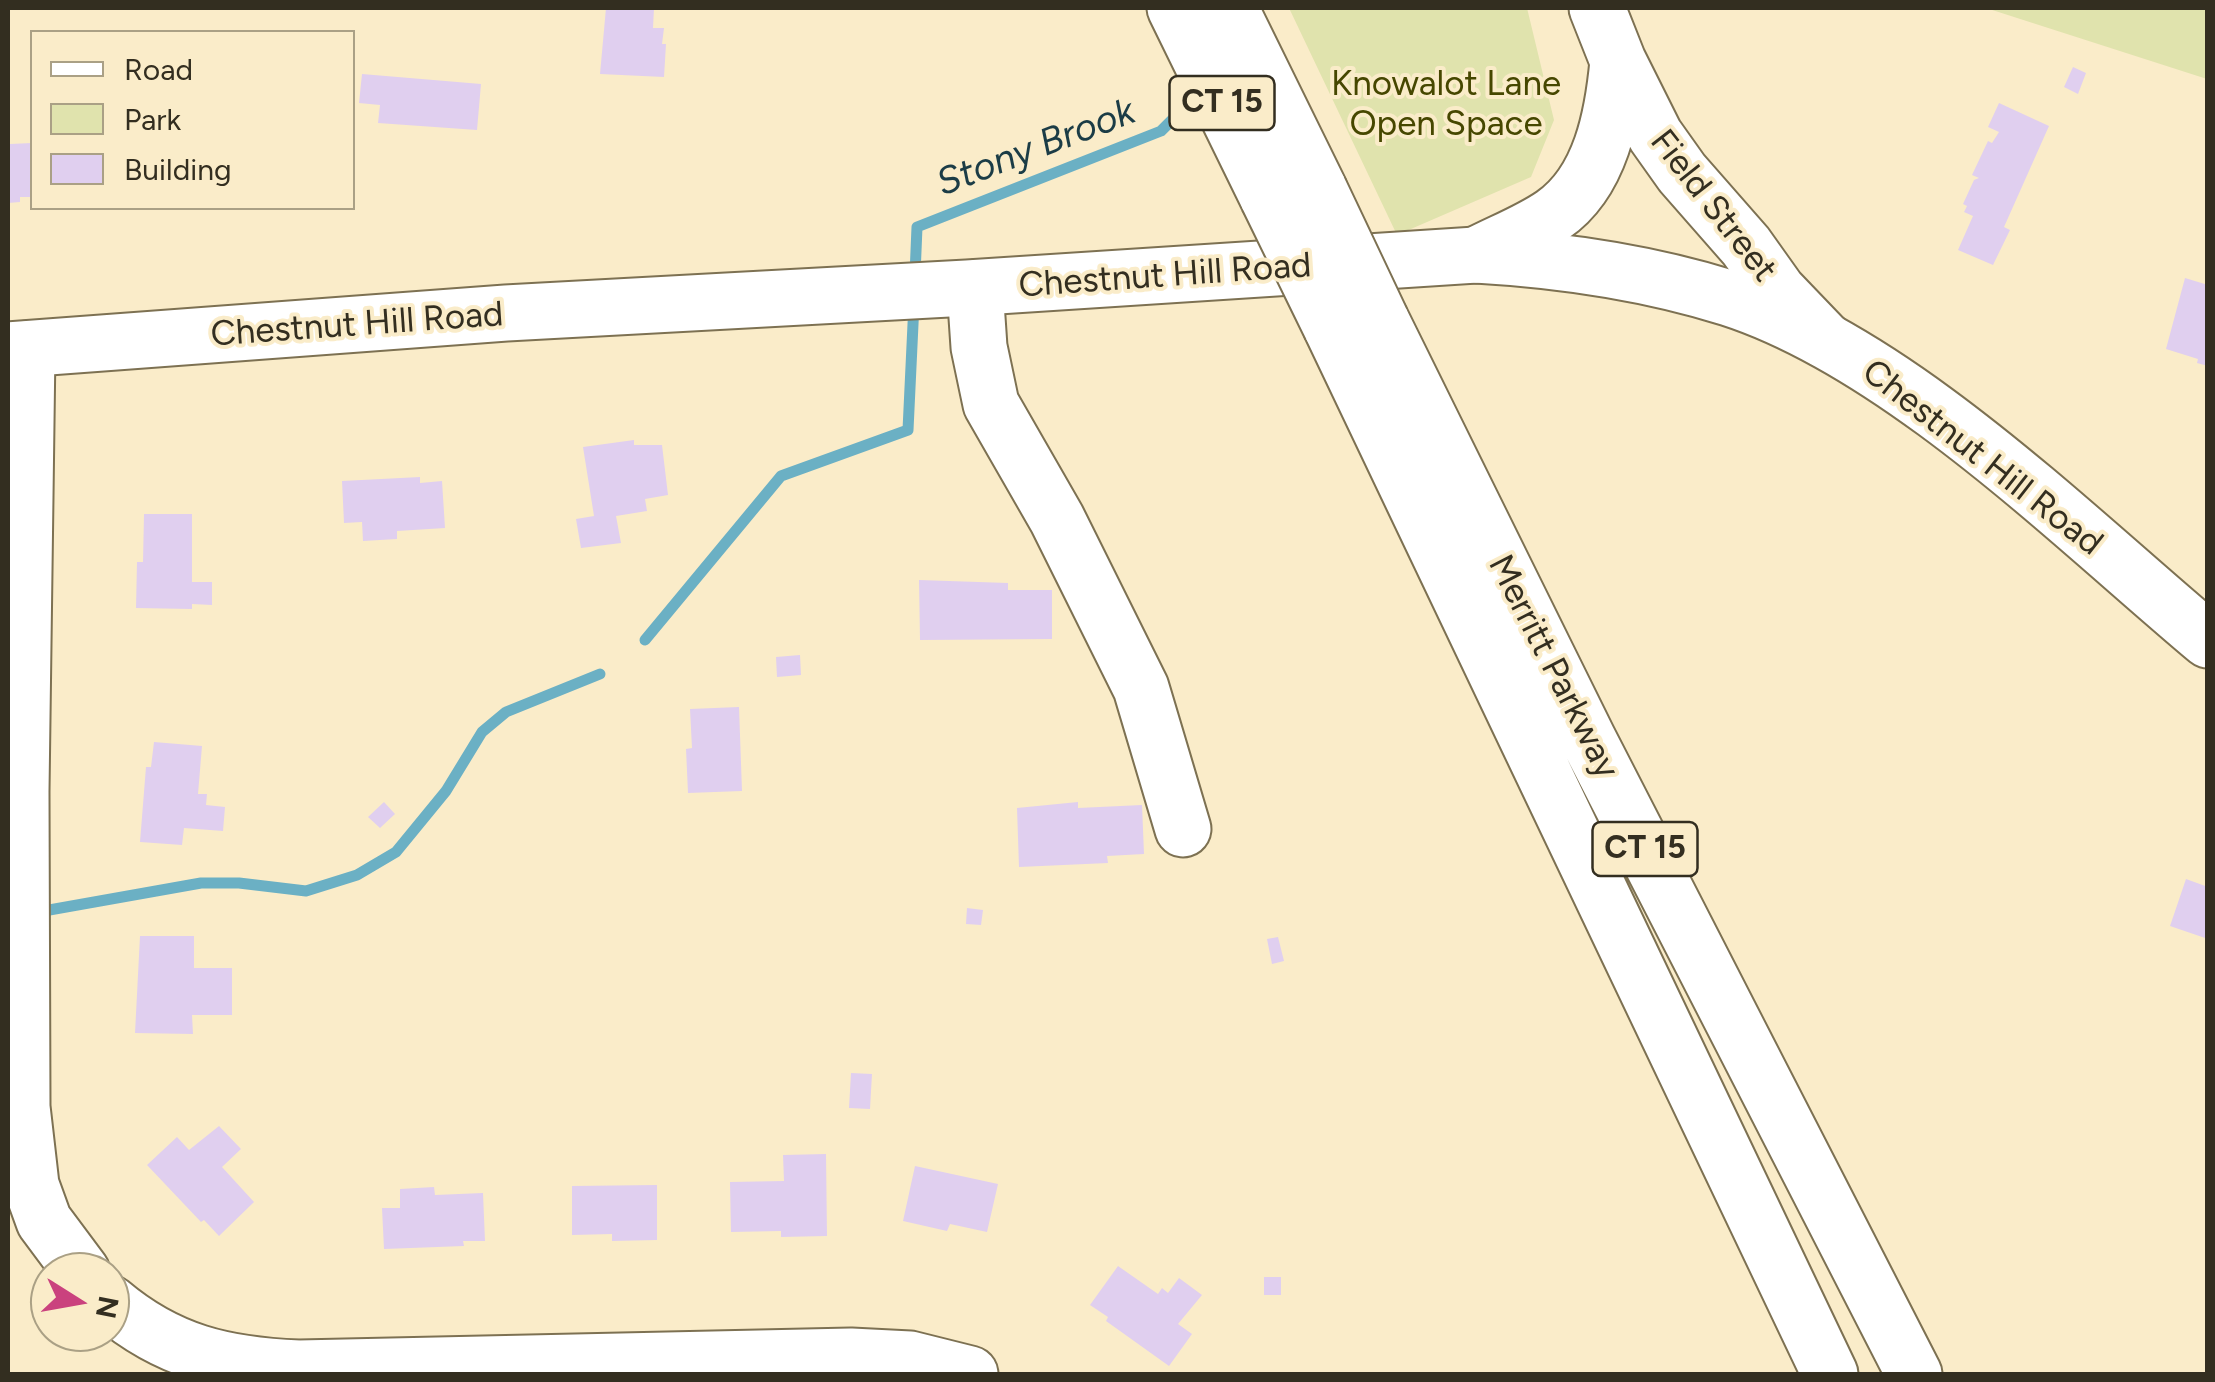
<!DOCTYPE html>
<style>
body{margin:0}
#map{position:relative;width:2215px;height:1382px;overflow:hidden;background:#faecc9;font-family:Figtree,sans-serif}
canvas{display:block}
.frame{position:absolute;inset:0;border:10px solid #332e20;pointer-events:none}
.legend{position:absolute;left:30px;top:30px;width:325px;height:180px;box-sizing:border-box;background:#faecc9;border:2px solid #aaa085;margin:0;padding:12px 18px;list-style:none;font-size:30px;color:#332e20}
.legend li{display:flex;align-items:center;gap:20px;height:50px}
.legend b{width:50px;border:2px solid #aaa085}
.north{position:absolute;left:30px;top:1252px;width:100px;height:100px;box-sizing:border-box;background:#faecc9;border:2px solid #aaa085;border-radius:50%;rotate:101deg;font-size:28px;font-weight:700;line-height:40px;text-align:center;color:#332e20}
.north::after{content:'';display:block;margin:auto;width:35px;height:45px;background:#ca427e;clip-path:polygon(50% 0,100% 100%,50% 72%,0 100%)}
</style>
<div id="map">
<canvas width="2215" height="1382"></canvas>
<div class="frame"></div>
<ul class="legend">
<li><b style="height:12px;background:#fff"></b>Road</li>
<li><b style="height:28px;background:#e0e3ad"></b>Park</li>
<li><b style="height:28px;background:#e0cfef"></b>Building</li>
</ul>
<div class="north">N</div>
</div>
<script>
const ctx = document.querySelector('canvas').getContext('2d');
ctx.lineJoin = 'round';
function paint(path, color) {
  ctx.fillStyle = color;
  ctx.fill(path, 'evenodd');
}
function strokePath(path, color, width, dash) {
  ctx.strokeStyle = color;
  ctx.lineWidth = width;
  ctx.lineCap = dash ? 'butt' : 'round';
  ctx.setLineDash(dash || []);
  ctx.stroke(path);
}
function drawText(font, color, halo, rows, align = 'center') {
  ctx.font = font + ' Figtree,sans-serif';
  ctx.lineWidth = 8;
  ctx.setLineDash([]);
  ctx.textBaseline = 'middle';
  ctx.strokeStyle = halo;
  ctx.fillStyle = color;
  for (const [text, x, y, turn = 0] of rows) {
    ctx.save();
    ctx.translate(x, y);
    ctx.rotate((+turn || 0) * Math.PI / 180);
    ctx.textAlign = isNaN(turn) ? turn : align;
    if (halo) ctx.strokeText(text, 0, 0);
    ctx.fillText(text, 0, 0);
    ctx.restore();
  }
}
paint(new Path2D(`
 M1289,8H1527L1554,120L1531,177L1397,235Z
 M1986,8H2207V79Z`), '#e0e3ad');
strokePath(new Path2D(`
 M915,275L917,227L1161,131L1182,110
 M645,640L781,476L908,430L914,303
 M38,912L201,883H239L306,891L357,875L396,852L446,791L482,732L506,712L600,674`), '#6bb0c4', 11);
paint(new Path2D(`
 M606,8H654L653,28H664L662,44H666L664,77L600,74Z
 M2073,67L2086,73L2078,94L2064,87Z
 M362,74L481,84L477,130L378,123L380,105L359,103Z
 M1999,103L2049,126L2004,227L2010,230L1993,265L1958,250L1973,216L1964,212L1967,206L1963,204L1974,180L1979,178L1972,175L1988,141L1992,143L1999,132L1988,127Z
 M32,143V197H20V202L8,203L10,144Z
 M2185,278L2208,285L2205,310L2208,311V366L2197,363L2198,359L2166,349Z
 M634,440V445H662L668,495L645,499L647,511L616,516L621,543L581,548L576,519L594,516L583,447Z
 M420,477V483L442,481L445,528L397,531V539L363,541L362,522L344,523L342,481Z
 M144,514H192V582H212V605L192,604V609L136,608L137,562H143Z
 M919,580L1008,583V590H1052V639L920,640Z
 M800,655L801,675L777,677L776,657Z
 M739,707L742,791L688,793L686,749L692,748L690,709Z
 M154,742L202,746L198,794H207L206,805L225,807L223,831L184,828L182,845L140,842L146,767H151Z
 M384,802L395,814L380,828L368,817Z
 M1078,802V808L1142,805L1144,854L1107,856L1108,863L1019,867L1017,808Z
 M2186,879L2208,887V939L2170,926Z
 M967,908L983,910L981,925L966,924Z
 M140,936H194V968H232V1015H192L193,1034L135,1033Z
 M1278,937L1284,961L1272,964L1267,939Z
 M851,1073L872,1074L870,1109L849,1108Z
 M219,1126L241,1149L222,1167L254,1202L219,1236L204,1220L201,1222L147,1165L177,1137L189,1150Z
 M826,1154L827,1236L781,1237V1231L731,1232L730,1182L784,1181L783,1155Z
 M915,1166L998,1184L987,1232L950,1224L947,1231L903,1221Z
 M657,1185V1240L612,1241V1234L572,1235V1186Z
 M434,1187L435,1195L483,1193L485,1241H463L464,1246L384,1249L382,1208H400V1189Z
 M1118,1266L1158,1294L1162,1288L1168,1293L1179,1278L1202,1295L1178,1324L1192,1334L1169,1366L1106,1321L1108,1317L1090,1305Z
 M1264,1277H1281V1295H1264Z`), '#e0cfef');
const minor = new Path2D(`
 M1597,8L1618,61L1655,135L1682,173L1746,246L1778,291L1825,340
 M1476,255C1501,242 1530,231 1553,215C1601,182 1613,115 1618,61
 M975,288L979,347L991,404L1057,519L1141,688L1183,829
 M27,349L21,791L22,1107L31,1185L44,1221L82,1272
 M110,1303C168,1352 225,1365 299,1368L851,1356L910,1359L970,1374`);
const major = new Path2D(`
 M8,350L506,313L967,288L1476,255C1563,260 1646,272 1729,298C1899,353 2072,526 2208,640`);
const highway = new Path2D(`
 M1175,8L1268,198
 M1230,8L1319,189
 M1381,320L1588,739L1914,1374
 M1331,327L1830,1374`);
strokePath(minor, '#7d7152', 59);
strokePath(major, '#7d7152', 59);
strokePath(highway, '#7d7152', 59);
strokePath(minor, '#fff', 55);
strokePath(major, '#fff', 55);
strokePath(highway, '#fff', 55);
const highwayBridge = new Path2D(`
 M1319,189L1381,320
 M1268,198L1331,327`);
strokePath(highwayBridge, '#7d7152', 59, []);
strokePath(highwayBridge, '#fff', 55);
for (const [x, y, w] of [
 [1222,103,105],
 [1645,849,105]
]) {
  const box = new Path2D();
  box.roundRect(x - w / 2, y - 27, w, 54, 8);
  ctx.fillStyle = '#faecc9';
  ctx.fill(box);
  strokePath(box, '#332e20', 2.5);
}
drawText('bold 32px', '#332e20', null, [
 ["CT 15",1222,103],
 ["CT 15",1645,849]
]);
drawText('35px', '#464700', '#faecc9', [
 ["Knowalot Lane",1446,85],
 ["Open Space",1446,125]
]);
drawText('35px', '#332e20', '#faecc9', [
 ["Field Street",1713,206,52],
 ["Chestnut Hill Road",1165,276,-4],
 ["Chestnut Hill Road",357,325,-4],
 ["Chestnut Hill Road",1982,458,38],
 ["Merritt Parkway",1553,667,63]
]);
drawText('italic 38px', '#1b3c46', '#faecc9', [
 ["Stony Brook",1036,148,-21]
]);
</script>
